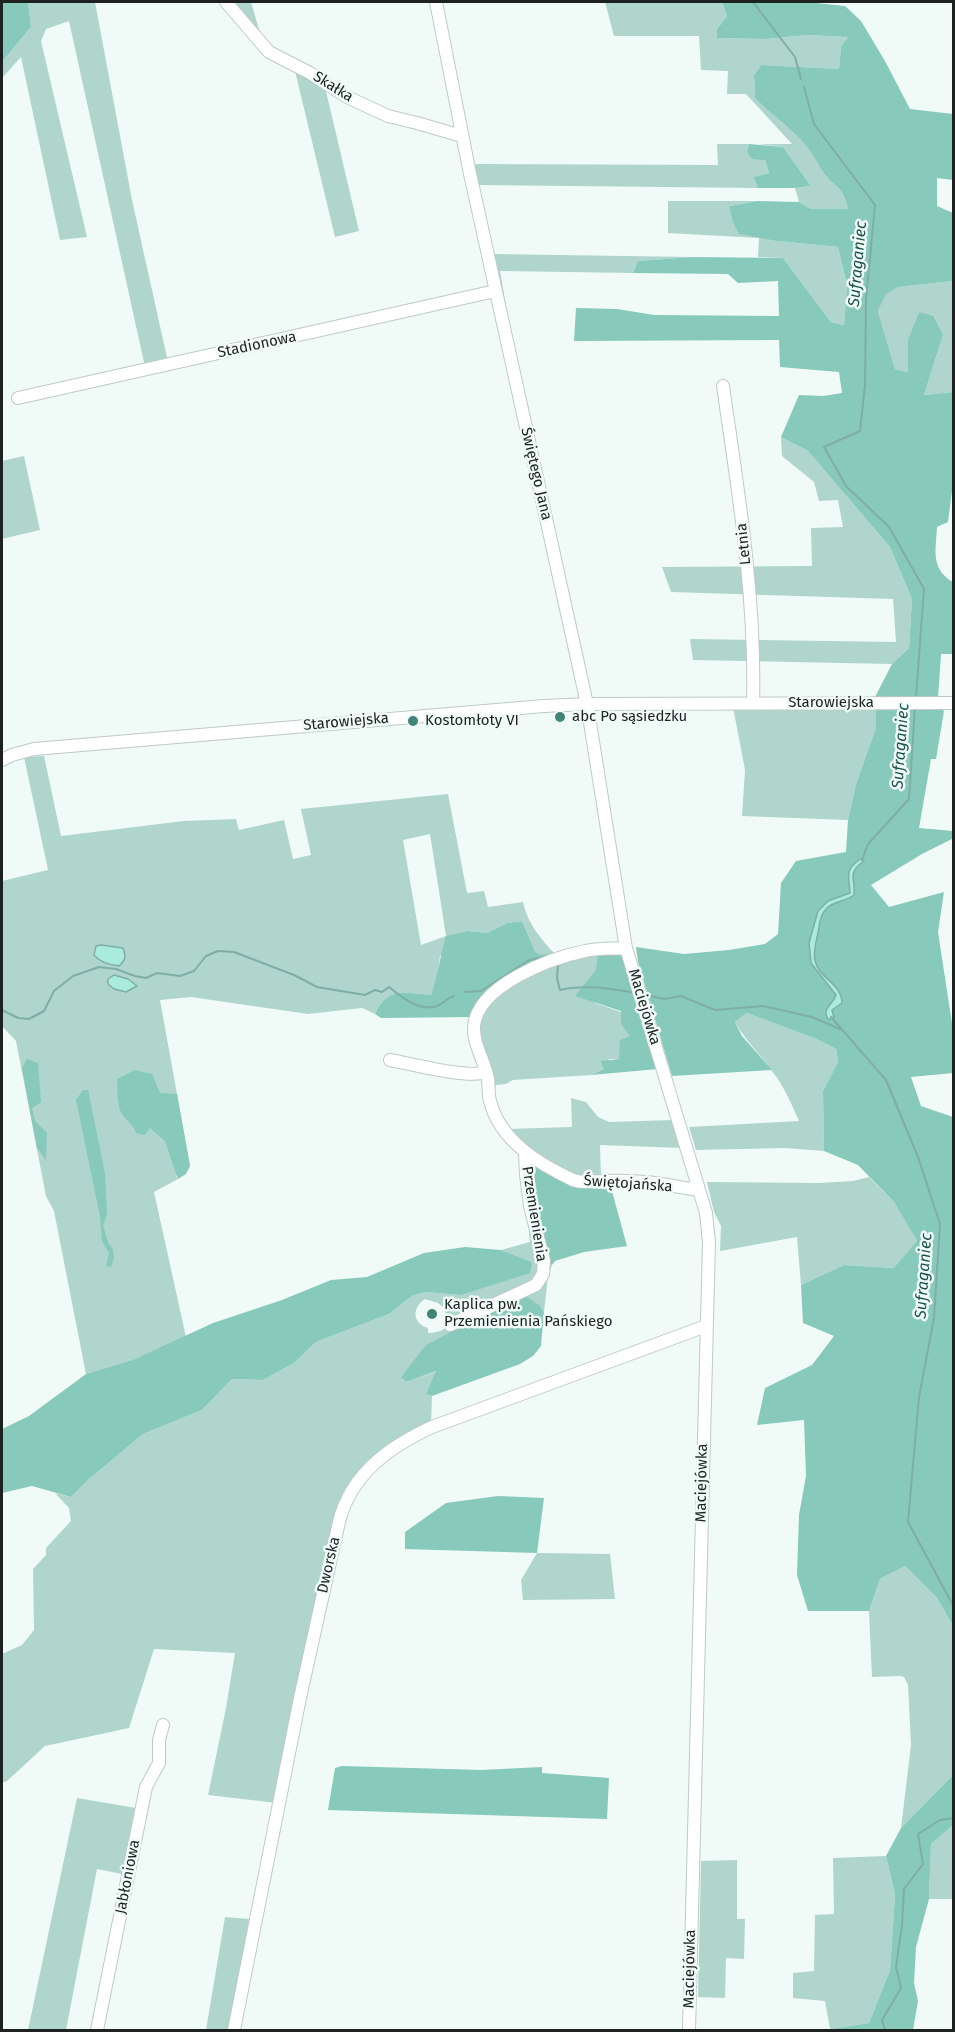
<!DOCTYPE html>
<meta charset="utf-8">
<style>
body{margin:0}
#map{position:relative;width:955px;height:2032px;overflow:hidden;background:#f0fbf8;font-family:"Fira Sans",sans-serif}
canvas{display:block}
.frame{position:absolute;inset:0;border:3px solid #1d2120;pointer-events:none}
</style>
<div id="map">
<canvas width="955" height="2032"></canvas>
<div class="frame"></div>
</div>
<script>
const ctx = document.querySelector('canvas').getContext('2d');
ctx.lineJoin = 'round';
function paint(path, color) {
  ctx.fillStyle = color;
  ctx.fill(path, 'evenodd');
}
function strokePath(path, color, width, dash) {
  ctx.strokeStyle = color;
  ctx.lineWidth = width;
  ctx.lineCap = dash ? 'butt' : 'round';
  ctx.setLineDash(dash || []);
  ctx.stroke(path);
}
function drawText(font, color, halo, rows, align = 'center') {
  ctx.font = font + ' "Fira Sans",sans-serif';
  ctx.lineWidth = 5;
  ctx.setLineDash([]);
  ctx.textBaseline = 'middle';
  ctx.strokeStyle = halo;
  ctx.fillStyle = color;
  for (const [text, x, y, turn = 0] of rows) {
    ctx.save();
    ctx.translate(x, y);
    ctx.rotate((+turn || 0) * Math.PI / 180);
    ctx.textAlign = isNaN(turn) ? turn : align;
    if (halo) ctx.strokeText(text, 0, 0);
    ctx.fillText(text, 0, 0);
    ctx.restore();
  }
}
paint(new Path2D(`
 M28,2H95L132,200L168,362L145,367L69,21L46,29L41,41L87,237L60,240L21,57L2,78V62L31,27Z
 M233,2H251L260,33Z
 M605,2H722L727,16L717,29L718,38L766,39L807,35L848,37L841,46L839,69L761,65L754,75L755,98C771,115 792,128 807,147C814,155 818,166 825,175C838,190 843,187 848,209H811L799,202L795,188L811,186L783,147L759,144H792L746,94H727L728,71L701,70L699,36H614Z
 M295,71L325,87L359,231L335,237Z
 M717,144H749L747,152L765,160L769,173L753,177L758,188L477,185L472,164L718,165Z
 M668,201H758L729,206L778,241L838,247L847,285L844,325L831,322L783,258L758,257L759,238L668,233Z
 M492,254L692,257L638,261L633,273L500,271L506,306L503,307Z
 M953,281V392L924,395L943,335L919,312L908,339L909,374L895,369L878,311L886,293L898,287Z
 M781,437L808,451L890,547L912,599L909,648L892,664L693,660L690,639L896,642L893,599L671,592L662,567L812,566L811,528L843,527L838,500L819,501L814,482L782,456Z
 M24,456L40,530L2,539V461Z
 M733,707H876V728L856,784L848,820L742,816L745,770Z
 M44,756L61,836L184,821L236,819L239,830L284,820L293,859L311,855L301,809L448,794L467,893L484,891L488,907L523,902C527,923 542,941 557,956L538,955L535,951L522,921L507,923L487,933L469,931L440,956L437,977L431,995C405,993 387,986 375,1014L362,1008L308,1014L191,997L160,1000L190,1166L176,1176L178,1179L154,1192L186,1337L135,1359L86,1374L54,1211L46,1196L16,1041L2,1026V881L48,870L24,757ZM430,834L446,936L421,945L403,840Z
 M598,953L595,1003L621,1012L631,1037L619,1059H609L604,1069L591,1075L513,1080L506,1084L496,1085L494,1088L496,1101L477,1027L484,1012L496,997L545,965Z
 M747,1013L814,1038L836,1049L838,1062L823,1091L824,1151L785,1148L696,1150L689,1127L799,1121C791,1103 784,1086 772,1071C760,1054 745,1040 735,1022Z
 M571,1098L586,1102L598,1117L609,1122L674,1120L683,1148L600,1145L601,1178L579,1179L531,1153L507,1129L572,1127Z
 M869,1177L894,1202L917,1241L895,1268L844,1265L801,1285L797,1237L720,1251L721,1226L714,1212L707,1182L819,1183L853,1181Z
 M525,1194L547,1263L552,1265L548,1276L544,1312L540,1306L401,1376L406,1382L437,1371L426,1394L432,1396L431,1424L402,1438L341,1500L277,1803L208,1795L226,1708L235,1653L154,1649L129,1728L45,1746L7,1781L2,1783V1654L22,1645L34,1630L33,1569L46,1555V1548L71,1521L69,1508L55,1493L71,1497L88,1480L143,1434L202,1410L232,1379L263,1380L294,1363L316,1342L389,1314L412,1296L425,1292L461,1295L532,1262L501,1250L530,1242ZM425,1299L438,1303L445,1309L447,1322L450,1325C442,1331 437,1333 428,1333V1328C413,1324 411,1308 425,1299Z
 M537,1553L610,1554L615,1599L523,1600L521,1580Z
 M905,1566L937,1598L953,1626V1775L901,1828L911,1745L908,1685L904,1677L900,1676L872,1677L869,1611L880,1579Z
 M77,1798L136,1808L122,1874L97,1869L66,2030H28Z
 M953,1825V1899H929L931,1844Z
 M886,1856L895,1895L890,1970L869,2023L830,2029L825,2001L793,1998V1973L814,1971L815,1915L834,1914L833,1858Z
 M737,1860V1919H745L744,1959L726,1958L725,1998L698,1997L701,1861Z
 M225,1917L249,1919L230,2030H206Z`), '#afd5cd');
paint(new Path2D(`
 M2,2H28L31,27L2,62Z
 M722,2H806L845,6L861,21L885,61L910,109L953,114V180L937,178V206L953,213V281L898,287L886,294L878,311L895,369L908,373V339L919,312L933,316L943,335L924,395L953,392V483L948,522L937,527C936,549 930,569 953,582L954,654H941L938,698L875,697L892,664L909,648L912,599L890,547L808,451L781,437L799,395L823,396L842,393L839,372L780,367L779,340L574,341L576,308L617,309L654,315L779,316L778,281L738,283L728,274L633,273L638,261L692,257L783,258L831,322L844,325L847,285L838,247L778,241L739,234L733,222L729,206L758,201L799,202L811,209H848C843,187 838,190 825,175C818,166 814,155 807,147C792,128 771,115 755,98L754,75L761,65L839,69L841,46L848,37L807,35L766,39L717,38V29L727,16Z
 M749,144L783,147L811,186L795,188H758L753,177L769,173L765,160L752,159L747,152Z
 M876,707L940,708L944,711L936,759H931L919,828L953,831L952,839L922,854L871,885L889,907L944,892L938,932L953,1030V1073L911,1077L921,1106L953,1117V1626L937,1598L905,1566L880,1579L869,1611H808L797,1575L799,1515L806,1476L804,1420L757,1425L765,1388L812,1365L834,1336L803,1323L801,1285L844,1265L894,1268L917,1241L894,1202L858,1165L824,1151L823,1091L838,1062L836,1049L814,1038L747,1013L735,1022L742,1036L772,1070L672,1076L638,962L636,947L684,954L729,950L765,944L778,934L781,883L796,861L846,852L848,820L856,784L876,728Z
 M522,921L535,951L539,955L550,954L547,958L538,961L474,1017L381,1018L375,1014C387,986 405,993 431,995C438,975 440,956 446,936L469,931L487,933L507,923Z
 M622,952L658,1069L591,1075L604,1069L601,1061L619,1059L620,1040L630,1036L621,1024V1011L575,996L596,970L598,953Z
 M27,1059L38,1063L41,1102L32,1108L35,1121L47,1133L46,1160L37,1148L22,1068Z
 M135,1070L152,1074L160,1093L177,1094L190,1166L186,1174L178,1179L165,1141L150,1128L145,1135L136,1133C134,1124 126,1121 122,1114C116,1104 118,1090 117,1079Z
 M83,1090H88L105,1173L107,1214L103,1225L108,1242L113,1250L114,1258L111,1267L106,1266L109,1253L102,1241L100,1216L76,1100Z
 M531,1164H536L569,1180L610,1184L627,1246L584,1252L555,1261L552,1265L547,1263L530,1196Z
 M465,1247L501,1250L532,1262L530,1273L461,1295L425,1292L412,1296L389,1314L316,1342L294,1363L263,1380L232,1379L202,1410L143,1434L88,1480L71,1497L32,1486L2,1493V1429L29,1416L86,1374L135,1359L213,1323L282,1300L331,1280L367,1277L424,1253Z
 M523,1294L540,1306L544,1312L541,1346L533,1356L520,1364L432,1396L426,1394L436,1371L406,1382L401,1377L426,1345Z
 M498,1496L544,1498L537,1553L405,1549V1532L446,1503Z
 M342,1766L481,1770L542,1767V1773L609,1778L607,1819L328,1810L335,1768Z
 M953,1775V1825L931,1844L929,1899L916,1947L914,1983L918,2001L913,2030H830V2029L869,2023L890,1970L895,1895L886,1856L901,1828Z`), '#87c9bb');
const water = new Path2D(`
 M860,859L864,861C846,874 856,878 854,895C846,901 836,901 828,907C820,914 820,923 818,933C816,942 813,952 815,961C819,978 842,984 842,1003L832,1010L834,1017L829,1020C820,1009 833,1005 836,995L811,963L809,943L818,911L828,901L850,893C849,875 844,871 860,859Z
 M101,945L123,948C126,956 126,960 119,966C109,965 100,962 94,955L96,946Z
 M114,975L128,979L137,986L126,992L114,989L108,984V979Z`);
paint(water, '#a9ebdd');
strokePath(water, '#7faea4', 1.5);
strokePath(new Path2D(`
 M753,2L795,57L801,79
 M804,87L814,124L875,205L866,299L865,385L860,431L824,447L846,486L889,527L924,589L916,697
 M862,860L868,844L909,799L915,706
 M558,964L557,978L560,990C584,984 611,988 635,993
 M465,992L481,991L529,960L546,957
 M646,995L664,999L681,996L715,1010L763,1006L812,1017L840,1029
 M2,1010L18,1018L29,1019L44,1011L54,991L73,976L99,967L116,969L135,976L146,978L157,973L180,976L194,971L206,956L218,951L234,952L294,975L317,987L365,995L375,990L382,992L389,987C401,997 420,1012 437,1006C443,1004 447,998 454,996
 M831,1017L886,1080L918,1157L940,1224L934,1318L919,1397L908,1522L954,1607
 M885,2030L882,2020L901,1988L896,1967L902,1925L904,1889L923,1864L918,1834L940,1820L954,1818`), '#7faea4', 2);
const minor = new Path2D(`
 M226,2L269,52L310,73L347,97L388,116L417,123L462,136
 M436,2L469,169L587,704L626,948L706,1213L709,1242L689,2030
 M723,386C738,491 756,597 753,703
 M18,398L495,291
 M2,760L12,755L34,749L544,706L587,704L954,703
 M626,948C613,949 598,948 585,951C551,958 478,985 474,1026C473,1045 485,1061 488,1079C489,1086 488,1094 490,1101C500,1141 539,1164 573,1180C584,1184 593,1181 604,1181C618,1180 632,1181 645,1182C663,1183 681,1188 699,1190
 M390,1060C412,1064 468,1079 485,1072
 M450,1325L536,1285L543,1274L544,1261L530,1206L526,1175L525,1153
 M97,2030L146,1787L159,1763V1740L163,1725
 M234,2030L300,1698L339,1522C351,1474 389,1447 432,1427L706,1326`);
strokePath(minor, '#bfc9c6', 14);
strokePath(minor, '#fff', 12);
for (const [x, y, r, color] of [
 [560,717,6,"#408478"],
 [413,721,6,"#408478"],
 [432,1314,6,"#408478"]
]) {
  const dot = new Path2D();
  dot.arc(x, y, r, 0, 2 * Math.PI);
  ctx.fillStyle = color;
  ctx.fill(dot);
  strokePath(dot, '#f0fbf8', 2);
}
drawText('15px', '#1d2120', '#f0fbf8', [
 ["Skałka",333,87,32],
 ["Stadionowa",257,345,-12],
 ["Świętego Jana",536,474,77],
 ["Letnia",744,544,-96],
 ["Starowiejska",831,703],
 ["Starowiejska",346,722,-5],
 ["Maciejówka",644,1007,73],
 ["Świętojańska",628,1184,4],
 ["Przemienienia",534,1214,81],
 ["Maciejówka",702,1483,-89],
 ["Dworska",329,1565,-77],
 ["Jabłoniowa",128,1877,-79],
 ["Maciejówka",690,1969,-89]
]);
drawText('15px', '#1d2120', '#f0fbf8', [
 ["abc Po sąsiedzku",572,717],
 ["Kostomłoty VI",425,721],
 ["Kaplica pw.",444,1305],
 ["Przemienienia Pańskiego",444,1322]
], 'left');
drawText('italic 16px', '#195148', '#f0fbf8', [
 ["Sufraganiec",858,264,-85],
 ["Sufraganiec",901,746,-86],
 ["Sufraganiec",924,1276,-86]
]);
</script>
